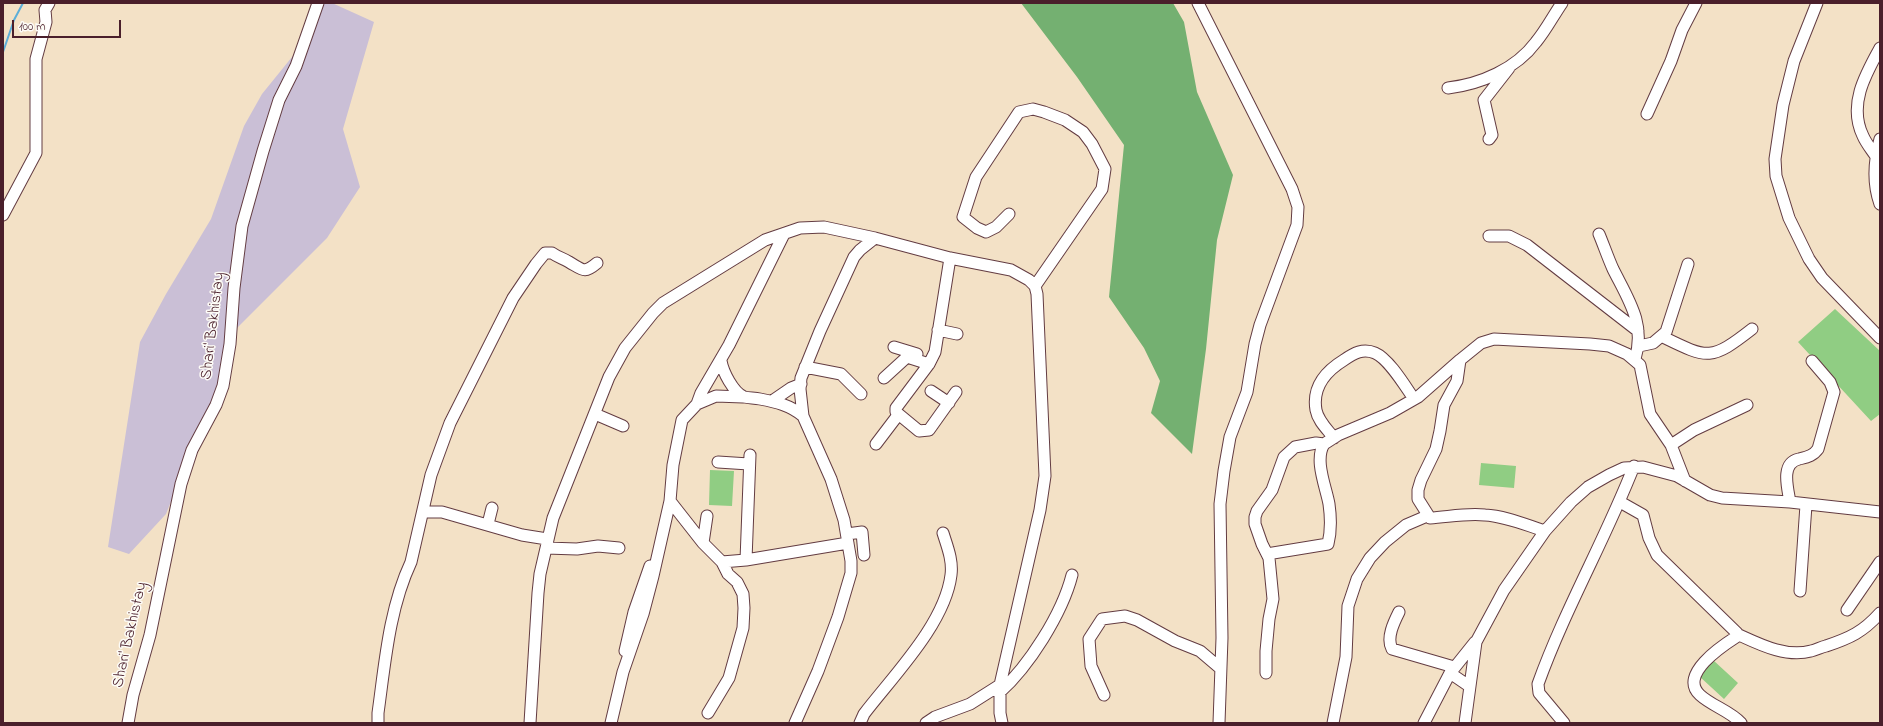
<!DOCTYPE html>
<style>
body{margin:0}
#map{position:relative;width:1883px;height:726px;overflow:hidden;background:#f3e1c6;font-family:"Indie Flower",sans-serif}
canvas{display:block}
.frame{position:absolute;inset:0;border:4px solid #4a1f2b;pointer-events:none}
.scale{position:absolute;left:12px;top:20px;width:109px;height:18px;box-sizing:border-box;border:2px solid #4a1f2b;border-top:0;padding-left:5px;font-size:12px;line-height:14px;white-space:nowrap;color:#4a1f2b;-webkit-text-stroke:3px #fdfcf7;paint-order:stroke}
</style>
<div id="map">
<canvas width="1883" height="726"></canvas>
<div class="frame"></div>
<div class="scale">100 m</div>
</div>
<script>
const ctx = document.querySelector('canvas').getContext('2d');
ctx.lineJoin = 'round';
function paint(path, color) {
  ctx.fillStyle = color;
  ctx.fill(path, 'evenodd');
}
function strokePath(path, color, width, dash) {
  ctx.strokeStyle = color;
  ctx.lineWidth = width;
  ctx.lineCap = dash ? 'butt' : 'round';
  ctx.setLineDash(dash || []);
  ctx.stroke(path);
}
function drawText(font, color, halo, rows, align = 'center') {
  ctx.font = font + ' "Indie Flower",sans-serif';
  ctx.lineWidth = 3;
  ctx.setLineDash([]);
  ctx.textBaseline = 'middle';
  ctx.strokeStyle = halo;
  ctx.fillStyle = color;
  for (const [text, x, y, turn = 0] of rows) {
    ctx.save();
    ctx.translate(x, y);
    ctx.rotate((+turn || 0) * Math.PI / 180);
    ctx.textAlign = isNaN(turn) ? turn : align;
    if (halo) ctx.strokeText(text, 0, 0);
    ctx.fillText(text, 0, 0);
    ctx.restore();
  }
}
paint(new Path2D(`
 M320,3H332L374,22L343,129L360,187L327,238L229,336L220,389L196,439L166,514L129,554L108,547L140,342L166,294L211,219L244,126L262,94L309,36Z`), '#cabfd6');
paint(new Path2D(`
 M1835,309L1880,351V414L1871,421L1798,342Z
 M1481,463L1516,466L1514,488L1479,485Z
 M710,470L734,471L732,506L709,505Z
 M1713,660L1738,683L1724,699L1699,676Z`), '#90cd83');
paint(new Path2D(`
 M1021,3H1173L1184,22L1197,92L1233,175L1217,240L1206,349L1192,454L1151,413L1160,381L1144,348L1109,297L1124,145L1077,77Z`), '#74b071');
strokePath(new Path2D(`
 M3,52L14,20L23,3`), '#5daed8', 2);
const minor = new Path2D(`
 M1198,3L1292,189L1298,207L1297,225L1260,325L1255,344L1247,392L1230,437L1224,471L1220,504L1222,638L1219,723
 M1817,3L1794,61L1783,105L1775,159L1776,176L1789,218L1809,259L1822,278L1880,338
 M1448,88C1481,84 1516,69 1536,42C1546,30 1553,16 1562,3
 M1647,114L1671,61L1682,30L1696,3
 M1489,139L1492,135L1484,100L1509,68
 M1880,139C1874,161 1872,182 1880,204
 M1875,155C1871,149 1866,143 1863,136C1848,105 1865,75 1880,48
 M1009,214L996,227L986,232L977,228L963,217L976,177L1019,112L1033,109L1044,112L1065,120L1083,132L1092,144L1105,169L1102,189L1035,286
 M3,215L36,153V59L46,22L45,10L49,3
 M1599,234C1604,246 1608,258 1613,269C1628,299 1646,324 1635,359
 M1489,236H1509L1527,245L1638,331
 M950,258L935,352L929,364L896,408V412L919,431L929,430L956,392
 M938,330L957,334
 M1663,337C1708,359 1711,361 1752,329
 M1639,346L1653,343L1666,332L1688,264
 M894,347L917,354
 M721,361C723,372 733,392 744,397C749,398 755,398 760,399C776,402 790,405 803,416
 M805,367L841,374L861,394
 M884,378L907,357L929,364
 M931,391L949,403
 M772,401L791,388L801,384
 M697,404L716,396L743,397
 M595,414L623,426
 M1334,438C1327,429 1318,421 1316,410C1312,387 1326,371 1344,360C1354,353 1363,348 1375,353C1389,359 1405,386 1414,399
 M876,444L898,415
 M1671,445L1694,430L1747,405
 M718,462L749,464
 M670,501L703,543L722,562L746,560L848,543
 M1620,502L1643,515L1649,538L1657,555L1737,633L1736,637C1722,646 1678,675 1700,695C1712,706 1730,711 1741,723
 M1790,502C1788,489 1780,463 1799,459C1807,457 1813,456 1818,449L1834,392L1830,382L1812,361
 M424,512H442L522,535L547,539
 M488,524L492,508
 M1545,531C1526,525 1505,516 1485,515C1466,513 1448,517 1430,518L1418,499V490L1421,480L1436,449L1440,431L1444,405L1457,381L1460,360L1481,343L1494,339L1590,344L1609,346L1627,354L1640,365L1650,414L1671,445L1685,481
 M847,534L862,532L864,555
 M703,543L707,516
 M546,548L577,549L598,546L619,548
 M1267,554L1328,544C1331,532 1331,518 1329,504C1326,487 1314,460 1324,444
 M746,560L750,455
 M1800,591L1806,505
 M1847,610L1880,562
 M1399,612C1394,622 1386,638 1392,649L1454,667
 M1737,634C1759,644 1786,658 1811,651C1816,650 1821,647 1826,646C1850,638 1863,632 1880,613
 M625,651L634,612L650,566
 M1451,672L1475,642
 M1266,673V651L1269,619L1273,599L1269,558L1262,544L1255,524V517L1257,511L1272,490L1284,457L1295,447L1316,443L1324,444L1338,435L1390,413L1418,397L1460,360
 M999,693C1029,666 1062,614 1072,575
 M1104,695L1091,666L1089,639L1102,619L1125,616L1137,620L1175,641L1200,651L1220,668
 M708,713L729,678L743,628L744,608L743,594L737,582L728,574L722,562
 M128,723L133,695L150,635L181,484L192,450L216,405L223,386L230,344L234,288L242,226L263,151L279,100L296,66L318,3
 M378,723V713C385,663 389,609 411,562L431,475L450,423L513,298L536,264L545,253H552C559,258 563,258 569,262C583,270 584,274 597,263
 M530,723L538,593L540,574L553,518L609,377L625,348L653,313L663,303L765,240L800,228L824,227L875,238L950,258L1011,270L1029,280L1035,286L1037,294L1045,476L1040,510L1000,685V713L1002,723
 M611,723L623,672L643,614L653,576L670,501L673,465L682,420L697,404L701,393L729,345L783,236
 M795,723L818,671L838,617L851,573V561L844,520L831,479L803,416L800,389L801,378L820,331L854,257L860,250L875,238
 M860,723L864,714C893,676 945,624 951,575C953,560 947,546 943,533
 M926,723L935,717L970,704L1000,685
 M1333,723L1346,657L1348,606L1357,579L1370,558L1385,542L1406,525L1427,516
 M1424,723L1450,673L1469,686
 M1465,723L1476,642L1504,590L1545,531L1571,502L1588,487L1609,475L1624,468L1643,467L1677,476L1710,495L1722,498L1790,502L1880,512
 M1564,723L1539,693L1538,684C1565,609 1605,540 1634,466`);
strokePath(minor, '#633c42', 13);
strokePath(minor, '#fff', 11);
drawText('16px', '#4a1f2b', '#fdfcf7', [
 ["Shari' Bakhistay",214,326,-83],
 ["Shari' Bakhistay",131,635,-77]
]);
</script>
